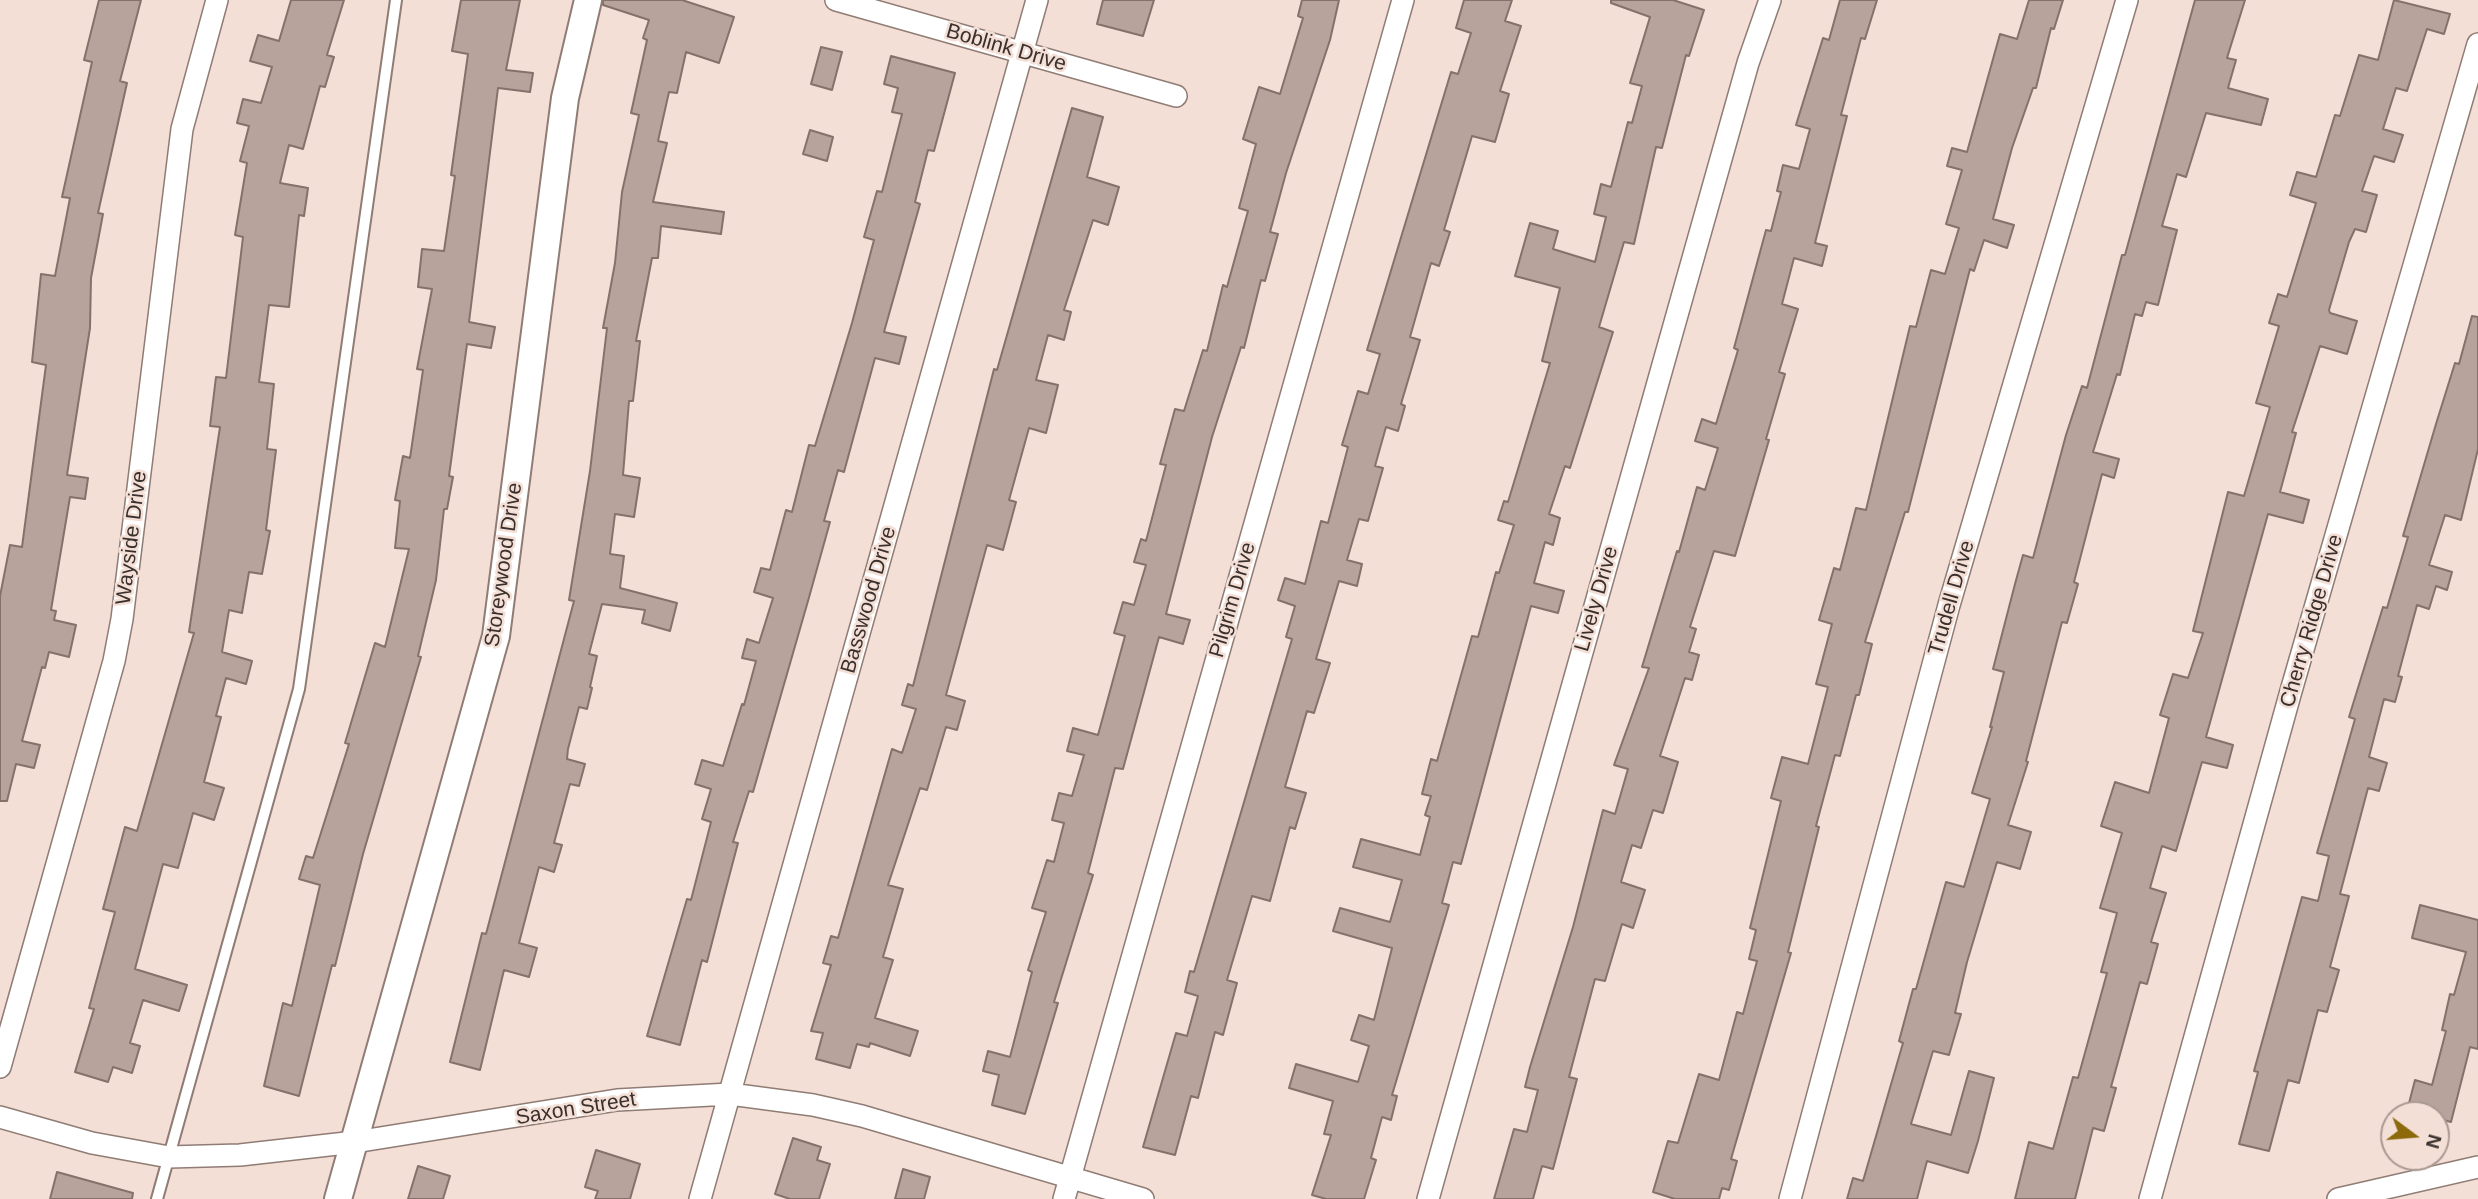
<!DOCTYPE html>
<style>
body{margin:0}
#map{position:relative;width:2478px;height:1199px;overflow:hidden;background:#f4dfd6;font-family:Arial,sans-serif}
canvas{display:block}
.north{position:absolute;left:2380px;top:1101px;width:70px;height:70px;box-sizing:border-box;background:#f4dfd6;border:2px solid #a99992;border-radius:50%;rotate:106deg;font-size:19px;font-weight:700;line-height:28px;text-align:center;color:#39302d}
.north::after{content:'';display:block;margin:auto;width:24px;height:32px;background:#8c690b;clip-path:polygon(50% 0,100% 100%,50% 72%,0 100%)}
</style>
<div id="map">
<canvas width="2478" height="1199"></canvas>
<div class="north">N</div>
</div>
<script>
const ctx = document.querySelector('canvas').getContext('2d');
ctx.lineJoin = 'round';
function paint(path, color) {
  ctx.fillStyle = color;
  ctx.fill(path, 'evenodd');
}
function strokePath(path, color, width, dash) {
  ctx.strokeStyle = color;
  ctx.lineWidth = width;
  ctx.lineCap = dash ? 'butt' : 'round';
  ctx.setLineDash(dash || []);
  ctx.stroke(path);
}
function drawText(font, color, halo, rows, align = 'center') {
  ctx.font = font + ' Arial,sans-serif';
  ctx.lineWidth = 5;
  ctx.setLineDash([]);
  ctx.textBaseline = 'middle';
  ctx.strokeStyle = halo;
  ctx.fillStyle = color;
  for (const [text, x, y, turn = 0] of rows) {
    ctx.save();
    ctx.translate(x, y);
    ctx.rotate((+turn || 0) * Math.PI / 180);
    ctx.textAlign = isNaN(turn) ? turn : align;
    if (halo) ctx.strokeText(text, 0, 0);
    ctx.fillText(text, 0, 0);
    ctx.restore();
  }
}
const building = new Path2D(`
 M99,0H141L120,81L127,83L98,213L103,214L91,278L90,328L67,475L88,478L85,499L70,497L51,610L56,611L54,620L76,625L69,657L49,652L45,668L42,667L22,741L40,745L34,768L16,764L7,801H0V596L10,545L22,547L46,365L32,362L41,274L55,276L70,198L62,197L92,62L84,60Z
 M291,0H344L327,55L334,57L325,87L320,86L303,149L289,145L280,183L308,188L304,216L299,215L289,307L269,305L259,382L274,384L267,449L276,450L266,530L270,531L262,574L249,572L242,613L229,610L222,652L252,661L246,684L226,678L216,716L221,717L204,782L224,788L214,820L193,813L178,868L163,864L135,969L187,985L179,1011L143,1000L130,1043L140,1046L132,1073L113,1067L108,1082L75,1072L94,1009L89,1008L115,912L103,909L125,827L137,831L194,633L189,632L220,427L210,426L216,377L226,378L243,237L235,235L247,163L240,161L249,126L237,123L243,99L261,103L272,67L250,61L258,35L279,41Z
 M461,0H520L506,70L533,73L530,92L498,88L469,322L495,327L491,348L467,344L449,476L453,477L447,509H444L436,580L418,656L421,657L363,854L335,966L332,965L299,1096L264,1086L283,1003L292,1006L320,885L299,879L306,856L313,858L349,744L345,743L375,643L385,647L409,549L395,548L400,501L395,500L403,456L410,458L423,370L417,369L432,289L418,287L422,249L444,251L455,176L451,175L468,54L452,51Z
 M603,0H682L734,17L719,63L686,52L677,93L669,92L658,141L667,143L653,202L724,212L721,234L661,226L658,258H652L636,341H640L633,401H629L623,475L640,478L634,517L615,514L610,554L624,556L620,588L677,603L670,631L642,623L645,610L602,604L589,654L597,656L590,687L592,688L587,709L579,707L568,749L567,759L585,764L579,786L570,784L554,843L562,845L554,872L539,867L519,943L537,948L529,977L504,970L480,1070L450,1062L482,933L486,934L574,601L569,600L590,471L607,328H603L615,263L622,192L639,115L631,113L647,40L643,38L649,20L603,5Z
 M1103,0H1154L1143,36L1097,24Z
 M1302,0H1339L1330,40L1286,173L1270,232L1278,234L1265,281L1261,280L1244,348L1241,347L1212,437L1166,614L1190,620L1183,644L1159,637L1123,769L1115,768L1088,873L1093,875L1054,1002L1058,1003L1025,1114L992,1105L999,1075L983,1071L988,1051L1010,1057L1032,972L1028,970L1046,912L1032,908L1047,860L1054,862L1064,823L1052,820L1059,793L1072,796L1084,755L1067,751L1073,728L1098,735L1125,636L1114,633L1123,602L1134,605L1146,565L1134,562L1141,539L1146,541L1166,465L1160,464L1175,409L1184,411L1203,350L1207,351L1223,285L1227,287L1248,211L1239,208L1256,144L1243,139L1259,87L1280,94L1303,18L1298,16Z
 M1464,0H1512L1505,21L1521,26L1500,91L1509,94L1495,142L1472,136L1444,230L1450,232L1439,266L1431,263L1410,337L1420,340L1401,404L1405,406L1398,431L1386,427L1375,466L1383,468L1368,521L1359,519L1347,560L1362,564L1357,586L1339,581L1316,659L1330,663L1314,713L1307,711L1285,787L1306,793L1295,829L1290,827L1270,901L1252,896L1227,980L1237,983L1223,1035L1215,1032L1198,1098L1191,1096L1175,1155L1143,1147L1176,1033L1187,1036L1198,996L1185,992L1190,971L1194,972L1292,639L1286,637L1295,606L1278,600L1285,578L1305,584L1321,521L1328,523L1348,447L1342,445L1358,391L1368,394L1380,354L1367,350L1451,72L1458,74L1471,33L1456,28Z
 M1611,0H1673L1704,10L1689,56L1686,55L1662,148L1656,147L1634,244L1624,242L1599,327L1613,332L1570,468L1565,466L1549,514L1560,518L1553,545L1545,542L1534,583L1564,591L1558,613L1531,606L1461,864L1453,862L1442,903L1449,905L1392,1095L1397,1096L1391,1120L1382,1117L1371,1158L1376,1160L1364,1199H1326L1312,1195L1331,1135L1324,1134L1333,1101L1289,1088L1296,1064L1358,1082L1369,1046L1351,1040L1359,1015L1374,1020L1392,948L1333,931L1340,908L1390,922L1402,880L1353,867L1361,839L1420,855L1430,817L1425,815L1431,796L1422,794L1431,759L1437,761L1472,636L1478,637L1496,572L1499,573L1514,525L1498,520L1504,501L1508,502L1550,363L1542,361L1560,288L1515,276L1530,223L1558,231L1553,249L1595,262L1606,217L1594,214L1601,184L1611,187L1628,122L1632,123L1642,86L1630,83L1650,17L1611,3Z
 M1840,0H1877L1865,39L1861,38L1841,115L1847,116L1815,243L1827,246L1822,266L1794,258L1782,304L1798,309L1779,372L1785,374L1766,439L1769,440L1735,556L1714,551L1690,627L1696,629L1689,652L1699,655L1692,680L1685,678L1660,756L1678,762L1663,813L1653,810L1641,848L1632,845L1621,882L1645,890L1633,928L1622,924L1605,981L1595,979L1569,1077L1577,1079L1553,1169L1542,1166L1533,1199H1494L1514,1129L1527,1132L1538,1090L1525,1087L1530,1067L1573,927L1603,810L1615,814L1628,769L1614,765L1649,668L1642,667L1677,551L1679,552L1697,487L1705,490L1718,448L1695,441L1702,419L1716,424L1738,350L1734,348L1766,230L1771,231L1781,192L1777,191L1783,165L1799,169L1810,129L1796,125L1823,38L1829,40Z
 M2029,0H2063L2054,29L2051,28L2036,88H2033L2012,148L1993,219L2014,225L2007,248L1984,240L1974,271L1970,269L1908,512H1905L1865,642L1872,644L1859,695H1856L1840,756L1835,755L1816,826L1819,827L1788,952L1791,953L1731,1159L1737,1161L1729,1190L1722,1188L1719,1199H1675L1653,1192L1668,1141L1678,1143L1699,1074L1719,1080L1737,1012L1743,1014L1757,961L1749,959L1756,930L1750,928L1781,801L1771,798L1782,757L1808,764L1828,687L1816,684L1832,624L1819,620L1834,568L1840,570L1856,508L1866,510L1910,326L1916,327L1931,270L1945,274L1959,228L1946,224L1962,170L1947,166L1952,148L1967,152L2000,34L2017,39Z
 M2195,0H2245L2227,58L2236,60L2228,88L2268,99L2261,125L2206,113L2186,177L2177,174L2162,226L2177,230L2158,305L2146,302L2142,316L2135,314L2120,375L2117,374L2093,452L2119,459L2114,478L2102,474L2074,582L2078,584L2067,623L2062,622L2026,761L2028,762L2008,825L2031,832L2020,869L1997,862L1967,962L1955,1013L1961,1014L1949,1055L1933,1051L1911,1124L1951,1135L1969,1071L1994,1078L1978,1141L1968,1173L1927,1161L1917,1199H1847L1853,1178L1863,1181L1903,1043L1899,1041L1913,989H1916L1946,882L1964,887L1990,799L1972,793L1992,727H1990L2004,672L1993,669L2015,584L2023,555L2033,558L2066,435L2082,386L2087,388L2122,255H2125Z
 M2394,0L2450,14L2444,34L2427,29L2407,91L2396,88L2383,129L2403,135L2394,162L2374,156L2362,191L2377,195L2366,232L2355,229L2349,242L2329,310L2330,313L2357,321L2347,354L2320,346L2292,432L2296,433L2280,492L2309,500L2303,523L2268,514L2206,737L2233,745L2227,768L2202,762L2176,851L2162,846L2150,888L2166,893L2151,942L2158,944L2147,984L2140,982L2111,1087L2116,1088L2104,1131L2093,1128L2075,1199H2015L2029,1142L2053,1149L2073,1077L2078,1078L2107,973L2101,972L2117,913L2100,908L2122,833L2101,826L2115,782L2149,793L2169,718L2160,715L2173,674L2188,678L2203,633L2193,631L2228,492L2244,496L2270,407L2256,403L2279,326L2269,323L2278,294L2287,297L2316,203L2290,195L2297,172L2316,177L2335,115L2340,116L2359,55L2378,60Z
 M821,47L842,52L832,90L811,84Z
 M891,56L955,73L934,151L928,150L915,202L920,204L884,332L906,337L899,364L875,358L844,472L838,470L824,521L830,522L808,601L753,792L749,791L733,842L738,843L725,892L707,962L702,960L680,1045L647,1036L687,899L691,900L711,822L702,819L711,789L695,784L702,760L723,766L742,704L744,705L756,661L742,658L747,639L759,643L773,598L754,592L761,568L770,570L786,510L792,512L809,445L815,446L852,323L874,240L864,237L877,191L882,192L902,114L892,112L898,88L884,84Z
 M1072,108L1103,117L1087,177L1119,187L1108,225L1093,220L1064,310L1071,312L1064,340L1048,335L1036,380L1058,385L1046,433L1029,428L1009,500L1016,502L1003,550L987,545L946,695L965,701L957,730L946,727L927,790L920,788L888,885L903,889L883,957L893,960L875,1018L918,1031L910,1056L870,1043L869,1047L857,1044L850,1068L816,1059L823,1033L811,1031L831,965L823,963L831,936L838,938L892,749L902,753L916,709L902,705L908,684L913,686L994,369L997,370Z
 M810,130L833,137L827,161L803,154Z
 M2472,316L2478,317V449L2461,520L2445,515L2429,565L2452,572L2447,590L2436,586L2429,609L2417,605L2398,676L2402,677L2395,702L2384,699L2369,757L2387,763L2379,791L2368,788L2340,894L2349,896L2330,967L2339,970L2327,1012L2318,1010L2299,1083L2288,1080L2269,1151L2239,1144L2258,1072L2254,1071L2302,897L2318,901L2329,856L2317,853L2355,719L2349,717L2383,607L2387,608L2408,537L2403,536L2436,424L2455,363L2459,364Z
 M2420,905L2478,920V1049L2470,1047L2451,1122L2436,1118V1115L2407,1111L2415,1080L2432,1085L2446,1031L2442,1030L2450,994L2454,995L2466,952L2412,938Z
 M793,1138L821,1147L817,1160L830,1164L819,1199H790L775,1194Z
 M596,1150L640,1164L630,1199H595L598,1191L585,1187Z
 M418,1166L450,1176L443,1199H408Z
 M903,1169L930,1177L924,1199H895Z
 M57,1172L133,1193L132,1199H50Z`);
paint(building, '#b7a39b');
strokePath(building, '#84716a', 2);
const service = new Path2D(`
 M157,1199L299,689L396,0`);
const minor = new Path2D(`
 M836,0L1176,96
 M0,1067L114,661L122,619L182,129L217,0
 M0,1117L92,1143L169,1157L240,1155L355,1142L617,1100L730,1094L813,1105L862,1116L1143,1199
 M700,1199L1037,0
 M1064,1199L1403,0
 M1428,1199L1748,63L1770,0
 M1790,1199L1949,605L2127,0
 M2150,1199L2291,691L2478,44
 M2338,1199L2478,1167`);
const tertiary = new Path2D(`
 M338,1199L496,636L565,98L588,0`);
strokePath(service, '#8f7c74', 14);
strokePath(minor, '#8f7c74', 24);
strokePath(tertiary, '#8f7c74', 30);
strokePath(service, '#fff', 10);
strokePath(minor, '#fff', 21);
strokePath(tertiary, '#fff', 26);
drawText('21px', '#39302d', '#f4dfd6', [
 ["Boblink Drive",1006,48,16],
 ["Wayside Drive",132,538,-83],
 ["Storeywood Drive",504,565,-82],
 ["Trudell Drive",1952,598,-74],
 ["Lively Drive",1597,599,-74],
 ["Basswood Drive",869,600,-74],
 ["Pilgrim Drive",1233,600,-74],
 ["Cherry Ridge Drive",2312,621,-74],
 ["Saxon Street",576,1109,-9]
]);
</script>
